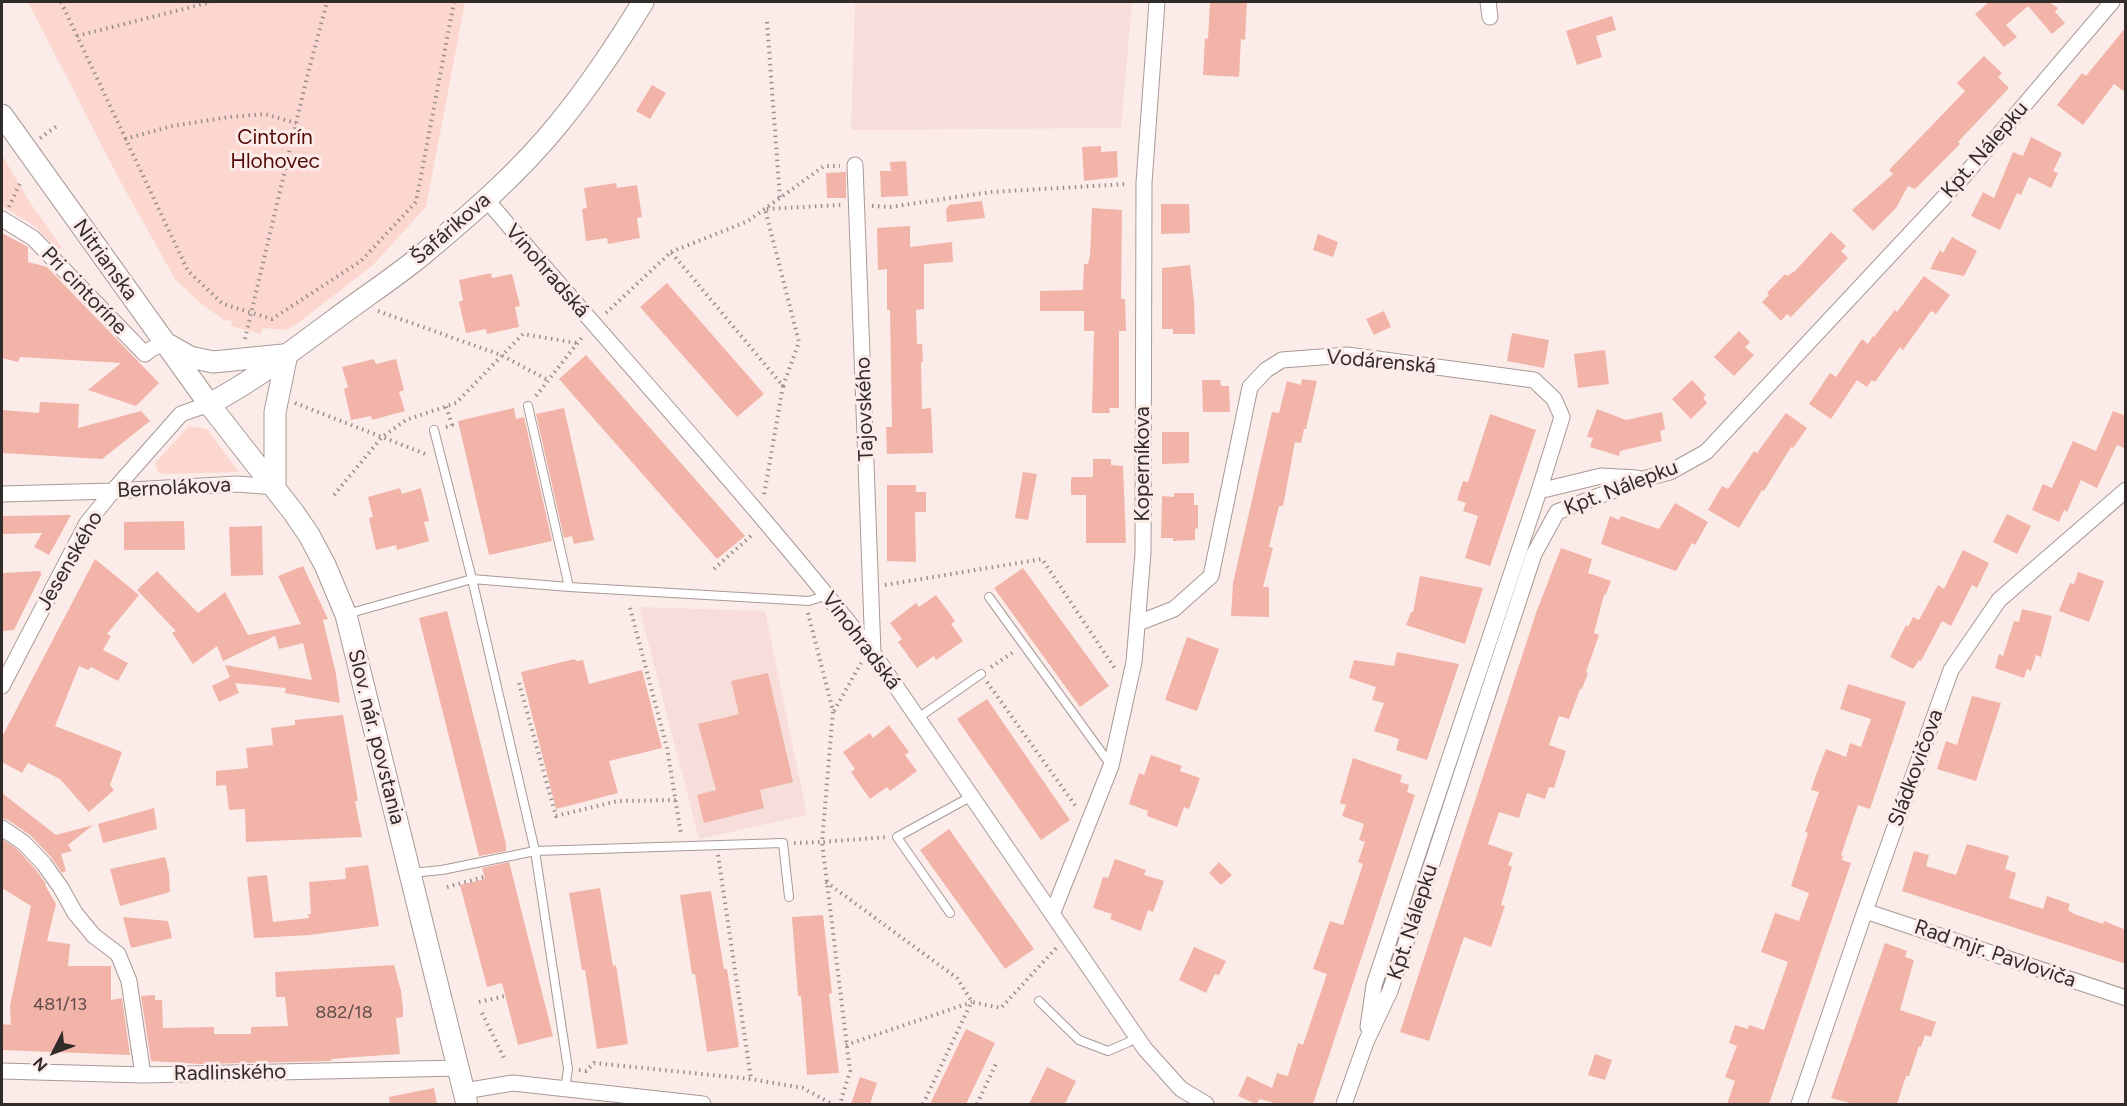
<!DOCTYPE html>
<meta charset="utf-8">
<style>
body{margin:0}
#map{position:relative;width:2127px;height:1106px;overflow:hidden;background:#fcece9;font-family:Figtree,sans-serif}
canvas{display:block}
.frame{position:absolute;inset:0;border:3px solid #312b2a;pointer-events:none}
.north{position:absolute;left:24px;top:1022px;width:60px;height:60px;-webkit-text-stroke:4px #fcece9;paint-order:stroke;rotate:228deg;font-size:16px;font-weight:700;line-height:24px;text-align:center;color:#312b2a}
.north::after{content:'';display:block;margin:auto;width:21px;height:27px;background:#312b2a;clip-path:polygon(50% 0,100% 100%,50% 72%,0 100%)}
</style>
<div id="map">
<canvas width="2127" height="1106"></canvas>
<div class="frame"></div>
<div class="north">N</div>
</div>
<script>
const ctx = document.querySelector('canvas').getContext('2d');
ctx.lineJoin = 'round';
function paint(path, color) {
  ctx.fillStyle = color;
  ctx.fill(path, 'evenodd');
}
function strokePath(path, color, width, dash) {
  ctx.strokeStyle = color;
  ctx.lineWidth = width;
  ctx.lineCap = dash ? 'butt' : 'round';
  ctx.setLineDash(dash || []);
  ctx.stroke(path);
}
function drawText(font, color, halo, rows, align = 'center') {
  ctx.font = font + ' Figtree,sans-serif';
  ctx.lineWidth = 6;
  ctx.setLineDash([]);
  ctx.textBaseline = 'middle';
  ctx.strokeStyle = halo;
  ctx.fillStyle = color;
  for (const [text, x, y, turn = 0] of rows) {
    ctx.save();
    ctx.translate(x, y);
    ctx.rotate((+turn || 0) * Math.PI / 180);
    ctx.textAlign = isNaN(turn) ? turn : align;
    if (halo) ctx.strokeText(text, 0, 0);
    ctx.fillText(text, 0, 0);
    ctx.restore();
  }
}
paint(new Path2D(`
 M855,2H1132L1121,128L851,130Z
 M639,607L765,611L807,815L699,839Z`), '#f7deda');
paint(new Path2D(`
 M28,2H465L426,207L373,265L297,324L285,330L263,328L261,334L231,326L232,321L224,320L199,302L175,279L120,181Z
 M2,155L29,201L62,248L58,251L36,227L2,206Z
 M189,426L207,429L239,472L162,474C157,471 155,468 156,462Z`), '#fcd7d0');
paint(new Path2D(`
 M1210,2H1247L1245,40L1241,39L1239,77L1203,75L1205,38L1208,39Z
 M1989,2H2049L2058,8L2055,12L2065,23L2052,34L2028,6L2006,25L2017,37L2004,47L1975,14Z
 M1612,16L1616,30L1596,36L1602,57L1577,65L1566,31Z
 M2126,27V93L2114,84L2083,125L2057,105L2082,73L2086,76Z
 M1984,56L2002,73L1998,77L2009,88L1958,142L1960,144L1915,189L1908,186L1896,208L1873,231L1852,210L1893,174L1889,170L1965,91L1957,83Z
 M652,85L666,93L650,119L636,111Z
 M2031,137L2062,153L2053,171L2058,173L2051,188L2029,177L2021,195L2017,193L2000,230L1971,216L1983,192L1994,198L2013,152L2023,156Z
 M1101,146V152L1117,151L1118,177L1084,181L1082,147Z
 M906,161L908,196L881,197L880,171H891L890,162Z
 M846,172V198H827L826,173Z
 M616,183L617,188L637,185L642,217L637,218L640,238L608,244L607,238L586,241L582,209L587,208L584,188Z
 M982,201L985,218L947,222L946,210L949,205Z
 M1161,204H1189L1190,233L1161,234Z
 M1092,208L1122,210L1121,299H1125L1126,331H1119V408H1109L1110,413H1092L1094,331H1084V311H1040V291L1083,290L1084,264H1088L1090,256Z
 M910,226V247L952,242L953,262L924,264V309L916,310L917,344H922L923,362H921L922,409L931,408L933,453L887,454L886,427H892L890,310H887V269L878,270L877,228Z
 M1831,232L1846,246L1841,251L1848,258L1791,317L1787,314L1781,321L1762,302L1769,295L1767,293L1785,274L1787,276L1795,271Z
 M2,233L28,247V262L47,267L159,383L136,406L88,390L121,363L20,357L18,362L2,358Z
 M1318,234L1338,242L1333,257L1313,250Z
 M1952,237L1977,251L1964,276L1930,269L1940,250L1943,253Z
 M1190,265L1194,302L1195,334H1173V329H1162V268Z
 M491,273L492,278L512,274L520,306L515,307L519,327L487,334L486,329L466,333L459,302L463,300L459,280Z
 M1924,276L1950,295L1936,314L1931,311L1903,350L1900,347L1875,382L1872,380L1867,387L1857,380L1831,419L1809,404L1830,373L1836,377L1862,339L1868,344L1873,336L1874,337L1895,310L1897,312Z
 M667,283L764,394L737,417L640,307Z
 M1384,311L1391,327L1374,335L1366,319Z
 M1739,331L1750,342L1745,347L1754,355L1734,376L1714,357Z
 M1512,333L1549,340L1544,368L1507,361Z
 M1605,350L1609,384L1578,388L1574,354Z
 M586,355L745,536L717,559L559,379Z
 M374,359L376,364L396,359L404,390L399,392L405,411L372,420L371,416L351,420L344,389L348,387L342,367Z
 M1302,379L1317,381L1306,429H1304L1301,443L1295,442L1283,506H1279L1269,547L1273,548L1263,587H1269V617L1231,616L1233,583L1272,412L1279,413L1287,381L1301,385Z
 M1202,380H1220L1221,386H1229L1230,412H1203Z
 M1692,380L1706,395L1703,398L1707,403L1691,419L1672,399Z
 M40,402L79,404L78,428L141,411L150,421L102,459L2,453V410L39,413Z
 M514,408L516,419L524,417L552,541L489,555L458,421Z
 M564,408L594,540L574,544L572,536L564,538L536,414Z
 M1597,409L1626,420L1662,412L1665,429L1660,431L1662,441L1620,451L1619,456L1590,447L1593,438L1587,437Z
 M2113,411L2126,416V449L2117,445L2097,488L2081,480L2067,512L2064,510L2059,522L2032,510L2043,484L2052,488L2073,441L2096,451Z
 M1786,413L1807,428L1793,448L1791,447L1764,491L1762,490L1739,528L1708,510L1722,486L1728,489L1754,451L1757,453Z
 M1490,414L1536,430L1490,566L1465,558L1478,516L1463,511L1466,503L1457,500L1463,481L1468,482Z
 M1162,432H1189V463L1162,464Z
 M1093,459H1111V465L1123,466L1126,543H1086V495H1071V480L1072,477H1093Z
 M1023,472L1037,474L1028,520L1015,518Z
 M887,485H916V492H926V512H915L916,562L887,561Z
 M400,488L402,494L421,488L429,521L424,522L429,541L397,550L396,545L376,550L369,518L373,517L368,497Z
 M1174,493H1194V505H1198V529L1195,528V540L1173,541V538H1161L1162,496L1174,497Z
 M1675,503L1708,522L1695,545L1692,543L1676,571L1601,544L1610,516L1619,520L1621,516L1659,529Z
 M2007,514L2031,526L2017,554L1993,542Z
 M71,515L49,555L34,547L42,533L2,534V516Z
 M184,521L185,550H124V522Z
 M262,526L263,575L231,576L229,527Z
 M1561,548L1592,559L1588,573L1611,581L1606,594L1604,595L1594,633L1599,635L1586,672L1588,673L1582,689H1580L1569,719L1559,716L1549,745L1566,751L1554,788L1549,787L1545,799L1527,793L1519,818L1499,812L1488,844L1513,853L1508,865L1512,867L1501,905L1505,906L1491,947L1464,937L1429,1041L1400,1032L1536,613Z
 M1963,550L1989,563L1977,588L1972,585L1951,626L1942,621L1921,661L1919,660L1913,669L1890,657L1906,625L1908,627L1913,617L1919,620L1938,585L1944,589Z
 M95,559L139,595L107,634L111,636L103,650L128,663L118,681L91,667L88,670L79,666L55,726L122,752L110,785L114,790L89,812L60,779L28,763L22,773L2,762V737Z
 M303,566L328,619L323,620L336,674L340,703L285,693L286,688L235,683L239,693L219,702L212,686L230,677L225,665L312,680L303,643L279,649L275,636L223,661L217,646L193,664L172,633L176,631L137,590L157,571L198,613L225,592L248,635L301,624L278,576Z
 M1023,568L1109,686L1080,707L994,588Z
 M41,571L40,573H42L14,630L2,631V573Z
 M2078,572L2104,581L2089,622L2059,611L2070,583L2074,584Z
 M1420,576L1483,588L1465,644L1406,625L1411,612H1413Z
 M936,595L955,621L951,624L963,641L936,660L934,656L917,668L898,642L902,639L890,623L916,603L919,607Z
 M2022,609L2052,616L2041,657L2036,655L2031,671L2027,669L2024,678L1995,668L1999,654L2003,656L2014,621L2019,622Z
 M447,611L506,844V851L479,856L419,618Z
 M1187,637L1219,649L1197,711L1165,700Z
 M1397,652L1459,664L1427,760L1396,750L1399,739L1374,731L1384,703L1372,700L1376,687L1349,678L1354,660L1394,666Z
 M575,659L576,661L583,660L589,684L642,670L662,748L609,761L618,793L556,809L521,672Z
 M768,673L793,782L760,790L764,808L704,823L697,795L716,790L698,724L739,714L731,681Z
 M1848,684L1906,702L1870,809L1858,805L1841,855L1843,856L1842,860L1851,863L1769,1104H1727L1735,1081L1725,1077L1737,1046L1729,1043L1735,1025L1748,1029L1749,1025L1764,1030L1788,962L1761,952L1775,913L1799,921L1809,893L1791,886L1808,833L1805,832L1819,792L1811,790L1816,775L1826,749L1846,757L1850,743L1861,747L1871,719L1840,709Z
 M1972,696L2001,703L1976,781L1937,769L1946,741L1957,745Z
 M987,699L1070,820L1041,840L957,719Z
 M343,715L358,801H355L362,837L246,842L245,809L229,810L226,785L216,786V771L248,768L246,748L273,745L271,728L295,725V720Z
 M889,725L909,752L905,755L917,771L890,791L887,787L870,799L851,772L855,769L843,752L870,733L873,738Z
 M1151,755L1182,766L1180,771L1200,778L1189,809L1184,807L1177,827L1147,816L1148,811L1129,804L1139,773L1144,775Z
 M1353,758L1402,775L1400,782L1409,785L1407,792L1415,795L1313,1104H1278L1260,1099L1256,1104L1238,1096L1247,1076L1272,1088L1277,1073L1288,1076L1298,1043L1303,1045L1327,974L1313,969L1330,921L1343,925L1363,864L1358,862L1365,842L1359,840L1364,824L1342,816L1346,805L1340,803Z
 M2,793L56,835L93,825L68,845L72,851L61,854L66,871L62,873L51,857L30,835L8,820L2,818Z
 M154,808L157,829L103,843L98,824Z
 M949,829L1034,949L1005,969L920,850Z
 M2,839L18,850L36,870L46,884L45,885L56,904L47,941L70,944L68,966H111V1000L122,998L130,1055L2,1050V1024L11,1025L10,1006L31,906L2,888Z
 M1967,844L2009,856L2005,869L2016,873L2009,898L2043,909L2047,896L2070,904L2068,910L2074,914L2103,924L2104,921L2126,930V964L1902,891L1914,851L1929,855L1926,866L1956,875Z
 M165,857L169,873L170,892L120,906L110,869Z
 M1115,859L1146,870L1144,875L1164,881L1153,912L1148,910L1141,931L1110,919L1112,914L1093,908L1103,877L1108,878Z
 M509,862L553,1036L518,1045L502,983L487,987L460,885L485,879L482,868Z
 M1219,862L1232,875L1221,885L1209,873Z
 M368,865L379,926L310,935L254,938L247,877L267,875L273,922L309,918L308,914H311L309,882L346,879L345,868Z
 M600,888L613,966L616,965L628,1044L597,1049L585,970H582L569,893Z
 M711,891L724,969H727L739,1047L707,1052L695,974H692L680,895Z
 M823,915L832,993L829,994L839,1073L807,1075L801,996H798L792,917Z
 M123,917L168,921L172,938L131,948Z
 M1885,943L1907,951L1905,957L1914,960L1900,1010L1936,1022L1931,1037L1925,1035L1921,1047L1919,1046L1909,1076H1906L1897,1104H1854L1831,1098Z
 M1194,947L1226,961L1219,975L1215,974L1206,993L1179,980Z
 M394,965L401,991L403,1008V1017L396,1018L400,1054L356,1057L331,1059L332,1061L200,1064L151,1061L141,996L155,995V1000H162L163,1028L214,1027V1034H251V1027L288,1026L285,997H276L275,972Z
 M966,1029L995,1043L985,1064L966,1104H930Z
 M1595,1054L1612,1060L1605,1080L1588,1075Z
 M1047,1067L1076,1081L1065,1104H1029Z
 M860,1077L877,1083L870,1104H851Z
 M434,1088L437,1104H390L389,1097Z`), '#f2b3a8');
const service = new Path2D(`
 M528,406L569,587
 M434,430L472,579L535,851L568,1069L565,1089
 M989,597L1110,764
 M347,614L472,579L569,587L809,601L827,595
 M918,718L981,674
 M411,873L442,870L535,851L783,843L789,897
 M950,913L897,837L972,796
 M1039,1001L1079,1040L1108,1051L1129,1042L1136,1036`);
const minor = new Path2D(`
 M1488,2L1490,17
 M855,165L873,653
 M486,199C615,351 750,497 873,653L1145,1049L1181,1089L1206,1104
 M2,219L33,238L145,354L151,349L165,343
 M2,494L113,491L237,484L275,487
 M1138,623L1174,609L1211,576L1250,387L1266,370L1282,360L1347,355L1534,380L1554,399L1562,417L1539,491
 M2,686L87,523L113,491L181,414L209,404
 M2,828L24,843L44,864L61,888L75,913L94,936L118,954L129,981L143,1075
 M1865,911L2126,998
 M1053,912L1111,766L1134,662L1143,553L1144,183L1157,2
 M1368,1027L1374,985L1539,491L1601,476L1637,478
 M2,1071L143,1075L459,1068
 M464,1091L513,1083L703,1104
 M1344,1104L1366,1042L1390,991L1534,554L1557,512L1643,479L1670,472L1706,452L1963,177L2112,2
 M1799,1104L1865,911L1951,670L1999,600L2126,490`);
const secondary = new Path2D(`
 M2,115L209,404L294,513L309,535L325,565L346,615L467,1104
 M169,345L190,357L213,362L283,355
 M209,404C254,381 294,349 334,320C363,298 394,278 422,255C471,214 520,172 560,122C590,85 618,43 643,2
 M275,487V412L287,354`);
strokePath(service, '#a89996', 10);
strokePath(minor, '#a89996', 17);
strokePath(secondary, '#a89996', 23);
strokePath(new Path2D(`
 M61,2L188,271L223,304L272,319L361,261L416,202L454,2
 M767,22L780,198
 M77,36L211,2
 M40,138L57,126
 M125,139L172,126L229,117L265,114L296,123
 M872,206L890,207L991,192L1127,184
 M9,207L21,181
 M671,252L748,221L824,166H840
 M378,311L501,355L548,380
 M606,313L671,252L783,386L764,495
 M245,339L307,77L327,2
 M783,386L799,342L765,209L841,205
 M536,396L583,336
 M295,403L428,455
 M446,427L452,425L446,406
 M334,495L382,437L406,420L456,403L523,334L577,343
 M714,569L754,533
 M885,585L1042,559L1116,670
 M630,608L667,748L681,834
 M808,613L833,711L822,842L887,837
 M991,667L1015,651
 M987,682L1077,808
 M519,683L556,816L618,801L676,800
 M834,711L861,663
 M794,843L822,842L850,1071L840,1104
 M718,855L751,1079
 M826,882L957,978L972,1002L1001,1008L1057,947
 M447,887L484,877L485,879
 M479,1002L505,996
 M482,1013L505,1060
 M846,1045L972,1002
 M579,1070L586,1071L594,1063L751,1079L803,1088L832,1104
 M923,1104L971,1003
 M977,1104L996,1064`), '#9a8f8d', 4, [1.5, 4.5]);
strokePath(service, '#fff', 8);
strokePath(minor, '#fff', 15);
strokePath(secondary, '#fff', 21);
drawText('18px', '#614d4a', null, [
 ["481/13",60,1005],
 ["882/18",344,1013]
]);
drawText('21px', '#520803', '#fcece9', [
 ["Cintorín",275,138],
 ["Hlohovec",275,162]
]);
drawText('21px', '#312b2a', '#fcece9', [
 ["Kpt. Nálepku",1985,150,-49],
 ["Šafárikova",451,229,-41],
 ["Nitrianska",105,260,54],
 ["Vinohradská",547,271,49],
 ["Pri cintoríne",84,291,46],
 ["Vodárenská",1381,362,5],
 ["Tajovského",865,409,-92],
 ["Koperníkova",1143,464,-90],
 ["Bernolákova",174,488,-3],
 ["Kpt. Nálepku",1621,488,-21],
 ["Jesenského",70,561,-60],
 ["Vinohradská",861,641,53],
 ["Slov. nár. povstania",376,737,76],
 ["Sládkovičova",1916,768,-70],
 ["Kpt. Nálepku",1413,922,-72],
 ["Rad mjr. Pavloviča",1995,954,19],
 ["Radlinského",230,1073,-1]
]);
</script>
